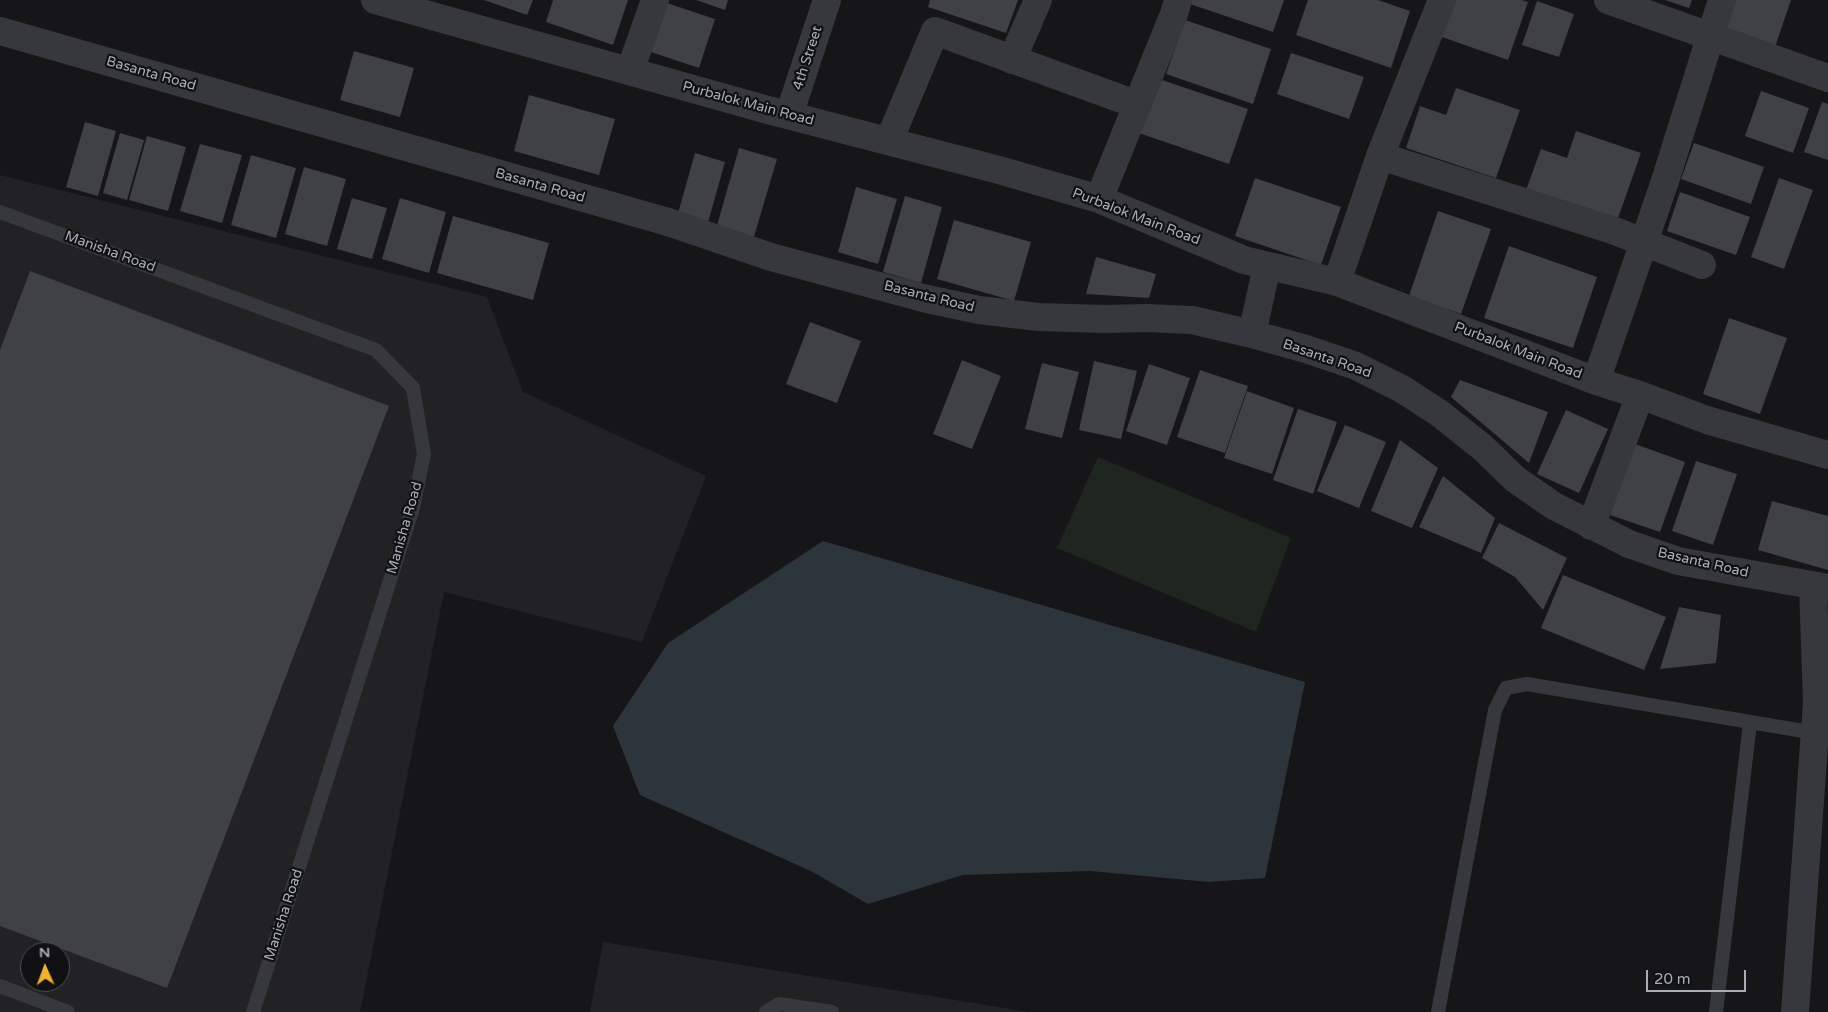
<!DOCTYPE html>
<style>
body{margin:0}
#map{position:relative;width:1828px;height:1012px;overflow:hidden;background:#161618;font-family:"Varela Round",sans-serif}
canvas{display:block}
.north{position:absolute;left:20px;top:942px;width:50px;height:50px;box-sizing:border-box;background:#111113;border:1px solid #4d4f55;border-radius:50%;rotate:358deg;font-size:14px;font-weight:700;line-height:20px;text-align:center;color:#a8adb8}
.north::after{content:'';display:block;margin:auto;width:18px;height:22px;background:#f2b134;clip-path:polygon(50% 0,100% 100%,50% 72%,0 100%)}
.scale{position:absolute;left:1646px;top:970px;width:100px;height:22px;box-sizing:border-box;border:2px solid #a8adb8;border-top:0;padding-left:6px;font-size:15px;line-height:18px;white-space:nowrap;color:#a8adb8;-webkit-text-stroke:4px #111113;paint-order:stroke}
</style>
<div id="map">
<canvas width="1828" height="1012"></canvas>
<div class="north">N</div>
<div class="scale">20 m</div>
</div>
<script>
const ctx = document.querySelector('canvas').getContext('2d');
ctx.lineJoin = 'round';
function paint(path, color) {
  ctx.fillStyle = color;
  ctx.fill(path, 'evenodd');
}
function strokePath(path, color, width, dash) {
  ctx.strokeStyle = color;
  ctx.lineWidth = width;
  ctx.lineCap = dash ? 'butt' : 'round';
  ctx.setLineDash(dash || []);
  ctx.stroke(path);
}
function drawText(font, color, halo, rows, align = 'center') {
  ctx.font = font + ' "Varela Round",sans-serif';
  ctx.lineWidth = 4.5;
  ctx.setLineDash([]);
  ctx.textBaseline = 'middle';
  ctx.strokeStyle = halo;
  ctx.fillStyle = color;
  for (const [text, x, y, turn = 0] of rows) {
    ctx.save();
    ctx.translate(x, y);
    ctx.rotate((+turn || 0) * Math.PI / 180);
    ctx.textAlign = isNaN(turn) ? turn : align;
    if (halo) ctx.strokeText(text, 0, 0);
    ctx.fillText(text, 0, 0);
    ctx.restore();
  }
}
paint(new Path2D(`
 M0,175L487,297L523,392L706,476L642,642L444,592L360,1012H0ZM30,952H60V982H30Z
 M603,942L1028,1012H590Z`), '#222225');
paint(new Path2D(`
 M1098,457L1291,538L1256,632L1057,548Z`), '#1e261f');
paint(new Path2D(`
 M823,541L1305,682L1265,878L1209,882L1090,871L963,875L868,904L811,871L640,795L613,726L668,643Z`), '#2c353c');
paint(new Path2D(`
 M484,0H533L527,15Z
 M553,0H628L613,45L546,22Z
 M696,0H728L725,10Z
 M930,0H1018L1006,33L928,7Z
 M1185,0H1284L1273,32L1184,2Z
 M1308,0H1378L1410,11L1391,68L1296,35Z
 M1455,0H1522L1528,2L1508,60L1442,37Z
 M1665,0H1692L1689,8Z
 M1735,0H1791L1775,47L1725,30Z
 M1537,1L1574,14L1559,57L1522,45Z
 M667,3L715,19L699,68L651,52Z
 M1185,20L1271,49L1253,104L1166,74Z
 M354,51L414,68L400,117L340,100Z
 M1291,53L1364,77L1349,119L1277,94Z
 M1159,79L1248,109L1229,164L1139,133Z
 M1456,88L1520,110L1496,178L1406,148L1420,106L1446,115Z
 M1761,91L1809,108L1793,153L1745,136Z
 M529,95L615,119L599,175L514,151Z
 M1822,102L1828,104V160L1804,152Z
 M85,122L116,131L98,196L66,187Z
 M1576,131L1641,153L1617,221L1526,190L1541,149L1567,158Z
 M120,133L144,140L127,200L103,193Z
 M147,136L186,147L168,211L129,200Z
 M1694,143L1764,167L1751,204L1681,179Z
 M200,144L242,155L222,223L180,211Z
 M739,148L777,159L753,240L716,229Z
 M695,153L725,162L707,226L677,217Z
 M251,155L296,168L276,238L231,225Z
 M304,167L346,179L327,246L285,234Z
 M1255,178L1341,207L1321,265L1235,236Z
 M1779,178L1813,190L1784,269L1751,257Z
 M856,187L897,199L878,264L838,252Z
 M1680,192L1750,217L1736,255L1667,231Z
 M905,196L942,207L921,283L883,272Z
 M352,198L387,208L372,259L337,249Z
 M400,198L446,212L429,273L382,259Z
 M1438,211L1491,229L1461,314L1409,296Z
 M453,216L549,243L533,300L437,273Z
 M954,220L1031,242L1014,301L937,279Z
 M1509,246L1597,277L1573,348L1484,318Z
 M1096,257L1156,274L1149,298L1086,294Z
 M30,271L389,406L167,988L0,926V350Z
 M1729,318L1787,338L1760,414L1703,394Z
 M810,322L861,341L837,403L786,384Z
 M962,360L1001,376L972,449L933,434Z
 M1094,361L1137,371L1121,439L1079,430Z
 M1042,363L1079,372L1062,438L1025,429Z
 M1149,364L1190,378L1167,445L1126,431Z
 M1200,370L1248,386L1225,453L1177,437Z
 M1460,380L1548,412L1529,463L1451,397Z
 M1247,391L1294,408L1272,474L1224,458Z
 M1298,409L1337,422L1313,494L1273,480Z
 M1566,410L1608,429L1579,493L1537,474Z
 M1345,425L1386,442L1359,508L1317,491Z
 M1400,440L1438,468L1412,528L1371,511Z
 M1635,444L1685,462L1660,532L1610,515Z
 M1696,461L1737,474L1713,545L1672,531Z
 M1443,476L1495,518L1481,553L1419,527Z
 M1772,501L1828,516V570L1758,550Z
 M1499,523L1567,558L1543,610L1515,577L1482,558Z
 M1563,575L1666,617L1644,670L1541,628Z
 M1679,607L1721,615L1716,663L1660,669Z`), '#404145');
strokePath(new Path2D(`
 M0,212L376,350L413,388L424,454L413,508L253,1012
 M0,986L68,1012
 M766,1012L779,1004L832,1012
 M1438,1012L1495,710L1506,688L1527,684L1815,733
 M1716,1012L1750,723`), '#37383d', 14);
strokePath(new Path2D(`
 M375,0L768,110L999,170L1099,199L1244,260L1337,282L1596,381L1640,395L1707,420L1828,455
 M1608,0L1828,78
 M0,31L668,222L771,257L927,299L979,310L1038,317L1105,319L1147,318L1192,320L1252,334L1306,349L1356,366L1402,389L1439,413L1482,447L1515,479L1554,506L1629,544L1678,561L1828,588
 M1012,60L1038,0
 M630,71L655,0
 M789,115L827,0
 M889,141L935,31L1138,105
 M1380,156L1615,231L1702,265
 M1099,199L1174,14L1178,0
 M1337,282L1380,156L1442,0
 M1252,334L1267,266
 M1596,381L1665,181L1722,0
 M1591,526L1640,395
 M1795,1012L1817,702L1813,586`), '#37383d', 28);
drawText('14px', '#a8adb8', '#111113', [
 ["4th Street",808,58,-72],
 ["Basanta Road",151,74,16],
 ["Purbalok Main Road",748,104,15],
 ["Basanta Road",540,186,16],
 ["Purbalok Main Road",1136,217,21],
 ["Manisha Road",110,252,20],
 ["Basanta Road",929,297,14],
 ["Purbalok Main Road",1518,351,21],
 ["Basanta Road",1327,359,19],
 ["Manisha Road",405,528,-74],
 ["Basanta Road",1703,563,13],
 ["Manisha Road",284,915,-72]
]);
</script>
